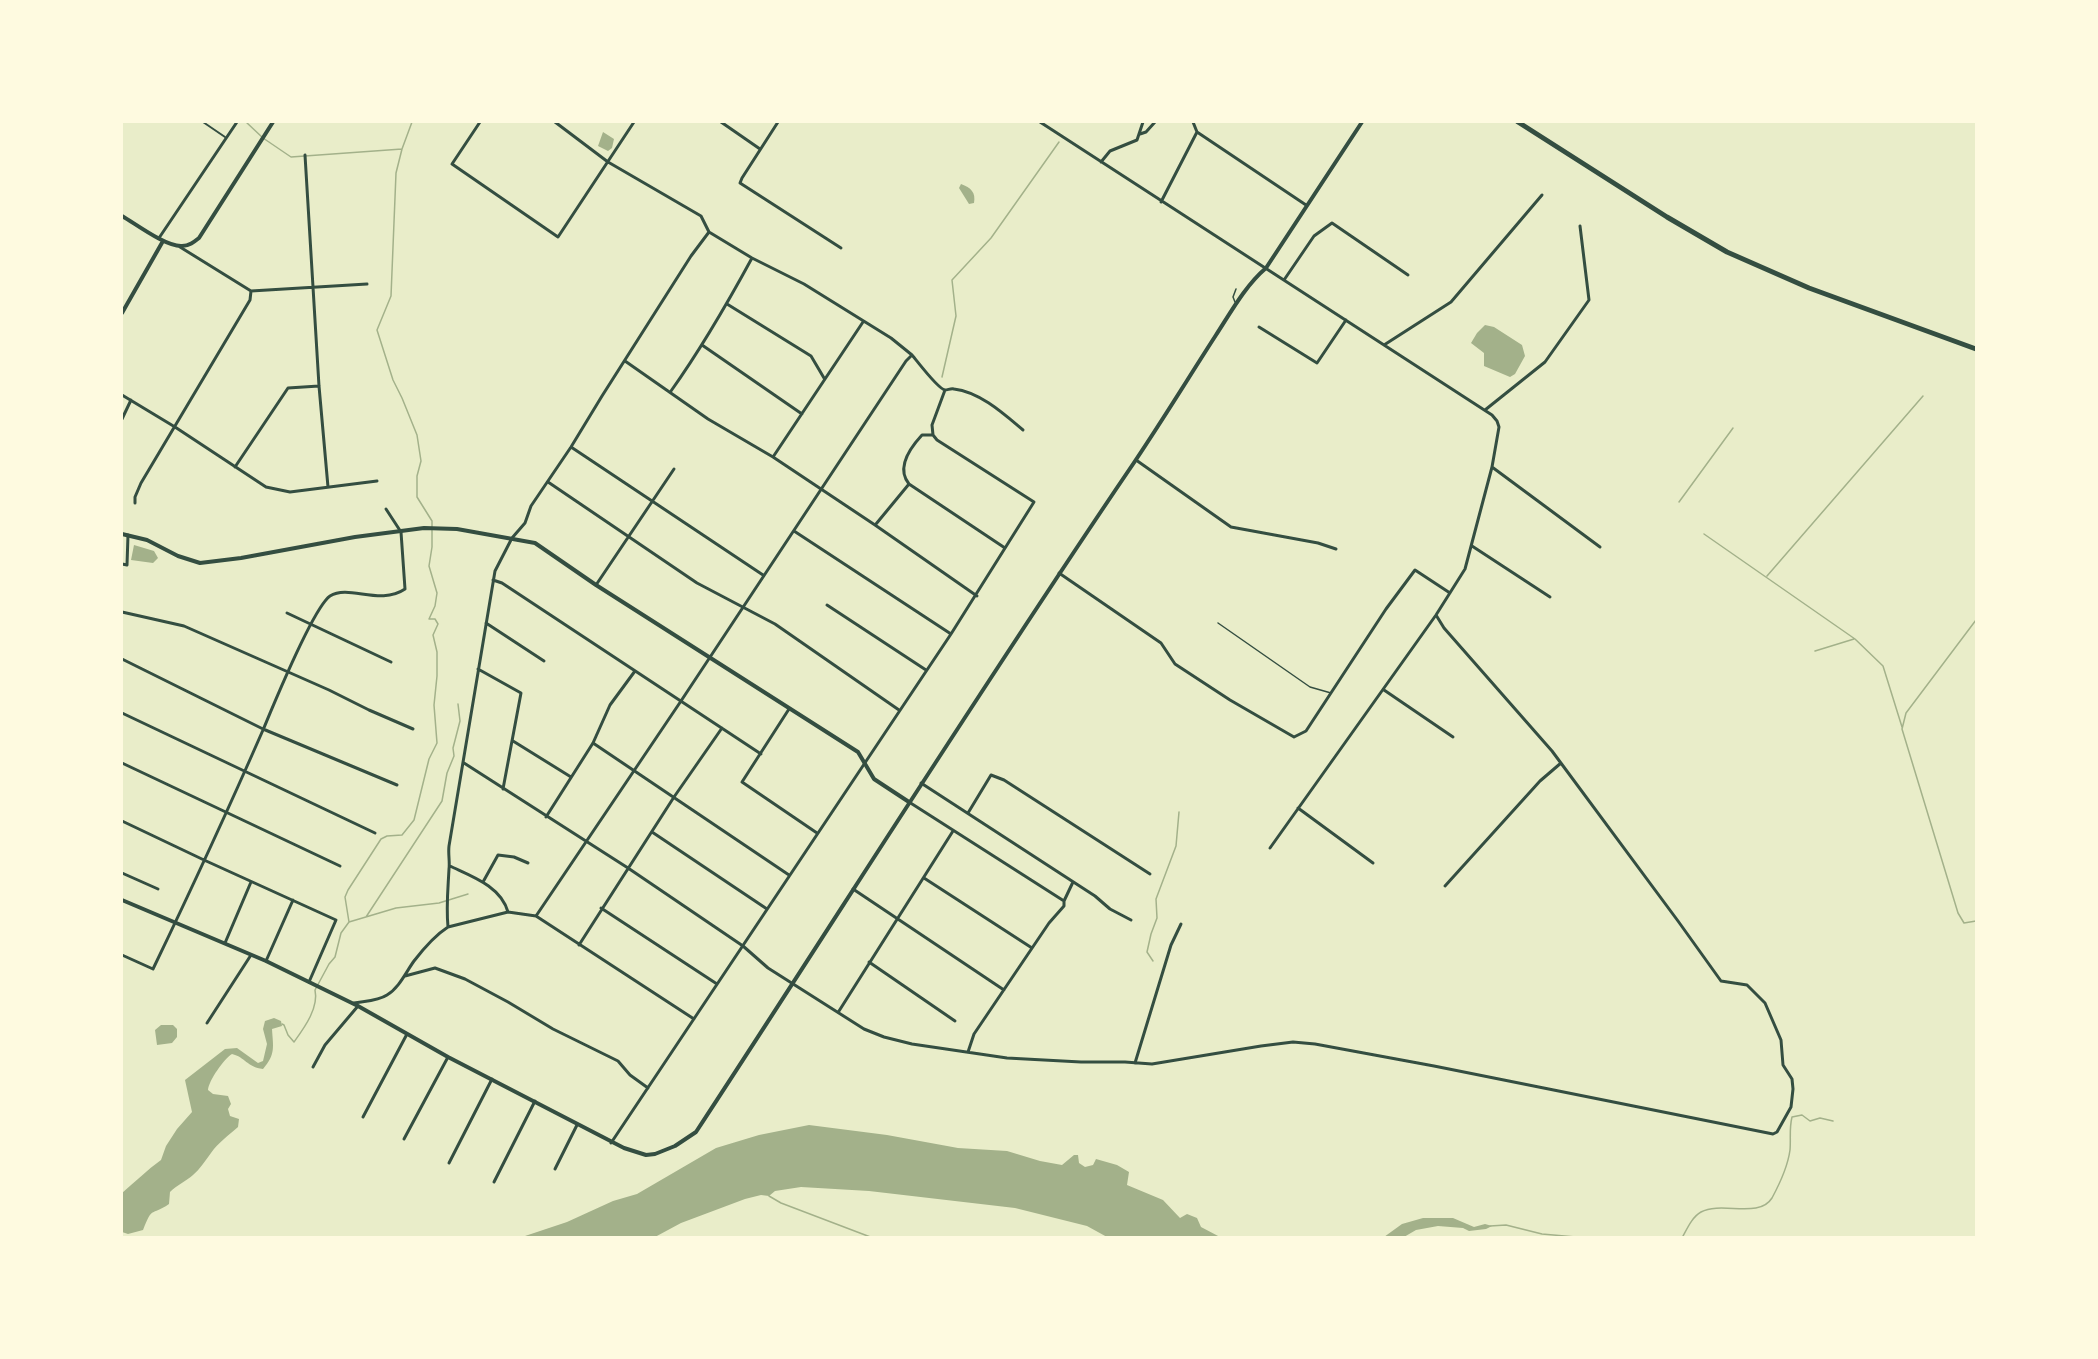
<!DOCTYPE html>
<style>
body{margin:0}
#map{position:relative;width:2098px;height:1359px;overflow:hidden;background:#e9edc9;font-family:Manrope,sans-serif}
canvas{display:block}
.frame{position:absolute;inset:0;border:123px solid #fefae0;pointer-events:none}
</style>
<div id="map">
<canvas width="2098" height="1359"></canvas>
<div class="frame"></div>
</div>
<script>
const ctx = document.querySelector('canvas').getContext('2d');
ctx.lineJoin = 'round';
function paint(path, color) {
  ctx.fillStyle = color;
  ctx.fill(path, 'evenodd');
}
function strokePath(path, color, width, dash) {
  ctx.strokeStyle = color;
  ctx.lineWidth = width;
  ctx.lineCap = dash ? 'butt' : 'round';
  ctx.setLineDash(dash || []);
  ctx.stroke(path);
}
paint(new Path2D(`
 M603,132L614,139L612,148L608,151L598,146Z
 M961,184C971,188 976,192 974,203L969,204L959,188Z
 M1485,325L1494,327L1522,345L1525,356L1515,374L1510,377L1484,366V353L1471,343L1477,333Z
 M134,545L154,551L158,558L153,563L131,560Z
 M274,1018L281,1021L282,1026L272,1029C273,1047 276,1054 263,1069C247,1067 245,1057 232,1054C224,1059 209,1080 208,1090L213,1094L228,1096L231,1104L228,1109L230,1116L239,1119L238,1127C229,1135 218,1143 211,1153C205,1161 200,1169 193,1175C186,1181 177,1185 170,1192L169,1204C150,1217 153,1205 143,1230L128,1234L122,1232V1193C135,1182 147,1170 161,1160L166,1146L177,1129L192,1112L185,1080L225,1049L237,1048L258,1063L263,1061L267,1044L263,1029L265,1021Z
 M161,1025H173L177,1029V1037L172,1043L157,1045L155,1030Z
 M809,1125L887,1135L958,1148L1007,1151L1040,1161L1062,1165L1074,1155H1078L1079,1163L1085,1167L1093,1165L1096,1159L1117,1165L1129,1172L1127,1185L1163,1200L1180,1218L1187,1214L1197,1218L1201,1227L1220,1237H1107L1087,1226L1015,1208L869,1191L801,1187L775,1191L769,1196L761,1195L745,1199L681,1223L655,1237H522L567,1222L613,1201L637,1194L716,1148L759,1135Z
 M1423,1218H1453L1474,1227L1485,1224L1492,1226L1486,1229L1469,1231L1463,1228L1438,1226L1416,1230L1404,1237H1384L1402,1224Z`), '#a3b18a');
strokePath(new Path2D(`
 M246,122L263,138L291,157L402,149
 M942,377L956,316L952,280L991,238L1059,142
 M1679,502L1733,428
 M1704,534L1855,639L1883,666L1902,727
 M1767,576L1923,396
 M1976,620L1906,713L1902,729L1958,913L1964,923L1976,921
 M1815,651L1854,639
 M366,917L442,801L447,773L454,756L453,748L460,721L458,704
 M349,922L396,908L439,903L468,894
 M1153,961L1147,952L1151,934L1157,918L1156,899L1176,846L1179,812
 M282,1024L284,1025L288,1035L294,1042C304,1028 319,1008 315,990L329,964L335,957L341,933L349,922L345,897L348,890L381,839L387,836L402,835L414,820L429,759L437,743L434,705L437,676V652L433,635L438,624L435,619H429L435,606L437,593L429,566L432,547V521L417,497V476L421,461L417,435L402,398L393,380L377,330L391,296L396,173L402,149L412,122
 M769,1196L781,1203L873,1238
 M1490,1226L1506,1225L1542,1234L1587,1238
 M1682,1238C1687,1229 1692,1217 1701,1212C1722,1201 1759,1219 1772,1198C1779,1185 1788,1165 1790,1150C1791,1138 1789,1129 1792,1117L1802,1115L1810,1121L1820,1118L1833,1121`), '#a3b18a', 1.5);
strokePath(new Path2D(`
 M1235,302L1233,297L1236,289
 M1218,623L1310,687L1331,693`), '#344e41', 1.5);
strokePath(new Path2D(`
 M203,122L225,137`), '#344e41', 2);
strokePath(new Path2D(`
 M480,122L452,164L558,237L634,122
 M555,122L608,162L701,216L709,232L752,258L804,284L891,338L912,355
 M721,122L760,149
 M778,122L742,178L740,183L841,248
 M1040,122L1492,415L1497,421L1499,427L1492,467L1600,547
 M1193,122L1197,132
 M1197,132L1306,205
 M1140,134L1146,132L1155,122
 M305,155L319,386L328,487
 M1101,162L1110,151L1137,140L1143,122
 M1161,202L1197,132
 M159,238L237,122
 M180,247L251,291L367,284
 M1284,280L1314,236L1332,223L1408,275
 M727,304L811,356L824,378
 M1259,327L1317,363L1346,320
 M702,345L802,414
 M1384,345L1451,302L1542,195
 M625,361L708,419L773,457L875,525L977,596
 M671,391C701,349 727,304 752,258
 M122,395L175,427L266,487L290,492L377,481
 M1485,410L1545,362L1589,300L1580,226
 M122,419L131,400
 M571,447L763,575
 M773,457L863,322
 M1136,460L1231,527L1318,543L1336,549
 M235,467L288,388L319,386
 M548,482L697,583L775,624L899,710
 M909,484L1005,548
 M135,503V497L141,483L250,300L251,291
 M876,524L909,484C896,468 910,448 922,435H933L932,425L945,390
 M794,531L951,634
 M1472,546L1550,597
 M122,564L127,565L128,535
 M1059,573L1161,643L1175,664L1230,700L1294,737L1306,731L1386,609L1415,570L1450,593
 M493,580L502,583L761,754
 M596,585L674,469
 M827,605L926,670
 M122,612L184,626L329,690L369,710L413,729
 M287,613L391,662
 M486,623L544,661
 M122,659L263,729L397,785
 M478,669L521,693L503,789
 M1384,690L1453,737
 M789,709L742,782L817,833
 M122,713L375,833
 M513,741L571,777
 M593,743L789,875
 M122,763L340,866
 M464,763L628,868L743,946L768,968L864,1029L884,1037L912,1044L1007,1058L1081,1062H1125L1152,1064L1261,1046L1293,1042L1315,1044L1434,1066L1773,1134L1777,1132L1791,1107L1793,1089L1792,1079L1783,1065L1781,1040L1765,1003L1747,985L1721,981L1678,921L1552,751L1444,628L1436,615
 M921,783L1095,896L1110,909L1131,920
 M909,802L1064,901
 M1298,808L1373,863
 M968,813L991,775L1004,780L1150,874
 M546,817L593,743L610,705L635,671
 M122,821L204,860L336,920L309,982
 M652,832L767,909
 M1270,848L1436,615L1465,569L1492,467
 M450,866C471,876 501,886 508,912
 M122,873L158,889
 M924,878L1032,948
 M483,882L498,855L514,857L528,863
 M1445,886L1540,781L1561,763
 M853,889L1004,990
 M601,908L717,984
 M536,916L681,701L906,361L912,355C918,362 938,389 945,390C948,390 951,388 954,389C980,392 1004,414 1023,430
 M448,927L508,912L536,916L694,1019
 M225,943L251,882
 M579,945L674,797L722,728
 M122,955L153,969C191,890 228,810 263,730C273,706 313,608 330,596C349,584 380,606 405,589L401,532L386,509
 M266,961L293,900
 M869,962L955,1021
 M405,976L435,968L465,979L508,1002L553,1029L618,1061L630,1075L648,1088
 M354,1003C365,1001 378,1001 387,995C399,988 406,972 414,961C424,948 434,936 448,927C446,907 448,889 449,869C450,862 448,854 449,846L495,571L512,538L525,523L531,506L571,447L602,396L691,256L709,232
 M839,1011L953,831
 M207,1023L251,955
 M968,1052L974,1034L1049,923L1064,906V901L1073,882
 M1135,1063L1171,945L1181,924
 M313,1067L325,1045L358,1006
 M363,1117L407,1034
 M404,1139L448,1057
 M611,1143L951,634L1034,502L937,440L933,435
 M449,1163L492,1079
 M555,1169L577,1125
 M494,1182L535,1101`), '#344e41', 3);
strokePath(new Path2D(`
 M122,216C136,224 166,247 182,246C189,246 194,242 199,238L273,122
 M122,313L163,241
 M122,534L147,540L178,556L200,563L241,558L355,537L424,528L457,529L535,543L596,585L858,752L874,779L909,802
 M122,900L266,961L358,1006L448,1057L624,1148L646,1155L655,1154L675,1146L696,1132C840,912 981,688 1129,470C1159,426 1187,380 1216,335C1231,312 1245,286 1266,268L1362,122`), '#344e41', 4);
strokePath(new Path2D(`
 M1518,122L1667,217L1727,252L1809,288L1976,349`), '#344e41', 5);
</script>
